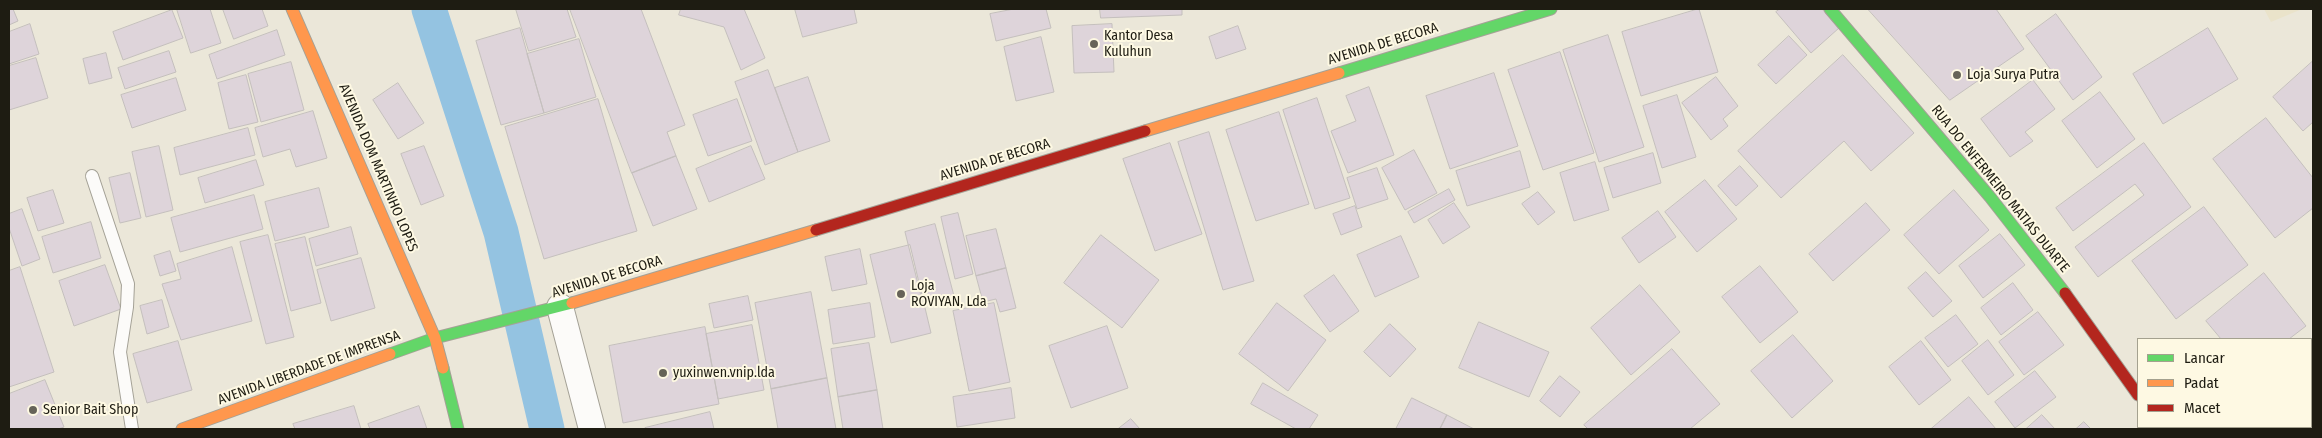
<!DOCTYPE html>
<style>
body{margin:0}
#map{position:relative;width:2322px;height:438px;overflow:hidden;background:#ebe7d9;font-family:"Fira Sans Condensed",sans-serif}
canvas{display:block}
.frame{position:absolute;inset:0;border:10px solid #1e1c12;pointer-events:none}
.legend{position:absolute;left:2137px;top:338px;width:175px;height:90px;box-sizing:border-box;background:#fef9e3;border:1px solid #a4a18f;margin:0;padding:6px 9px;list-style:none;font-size:15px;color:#1e1c12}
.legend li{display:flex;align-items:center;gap:10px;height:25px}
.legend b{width:25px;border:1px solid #a4a18f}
</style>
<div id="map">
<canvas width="2322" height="438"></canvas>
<div class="frame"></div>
<ul class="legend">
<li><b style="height:6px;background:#63d668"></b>Lancar</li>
<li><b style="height:6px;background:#ff974d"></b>Padat</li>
<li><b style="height:6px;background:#b3261e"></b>Macet</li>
</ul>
</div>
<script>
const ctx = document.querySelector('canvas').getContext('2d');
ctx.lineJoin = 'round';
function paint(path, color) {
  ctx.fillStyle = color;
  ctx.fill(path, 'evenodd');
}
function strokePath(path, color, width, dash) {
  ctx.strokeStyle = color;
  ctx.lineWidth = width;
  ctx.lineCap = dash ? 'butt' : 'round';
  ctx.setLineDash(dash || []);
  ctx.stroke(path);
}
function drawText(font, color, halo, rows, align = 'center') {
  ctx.font = font + ' "Fira Sans Condensed",sans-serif';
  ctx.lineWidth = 4;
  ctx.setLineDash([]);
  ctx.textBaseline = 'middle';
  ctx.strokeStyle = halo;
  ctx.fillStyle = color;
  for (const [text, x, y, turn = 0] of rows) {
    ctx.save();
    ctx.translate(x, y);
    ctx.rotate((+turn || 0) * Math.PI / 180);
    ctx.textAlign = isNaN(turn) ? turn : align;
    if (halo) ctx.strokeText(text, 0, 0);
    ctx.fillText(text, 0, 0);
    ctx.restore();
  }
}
paint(new Path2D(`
 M2264,9H2302L2271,22Z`), '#eae3ca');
strokePath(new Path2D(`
 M429,9L501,232L547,429`), '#94c3e1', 35);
const building = new Path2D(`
 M9,9H13L18,21L9,25Z
 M177,9H210L221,43L191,53Z
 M223,9H262L268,26L234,39Z
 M516,9H567L576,37L529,51Z
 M570,9H641L685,125L667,132L676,156L632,173Z
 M681,9H744L765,58L741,70L724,27L679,15Z
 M795,9H854L857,23L803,37Z
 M1014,9H1046L1051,28L996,41L990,14Z
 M1100,9H1182V15L1101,18Z
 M1699,9L1718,72L1641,96L1622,32Z
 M1780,9H1822L1839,28L1811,53L1776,12Z
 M1868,9H1996L2024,49L1950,100Z
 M172,10L183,38L123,60L113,32Z
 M2056,14L2102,77L2073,100L2026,36Z
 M30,24L39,54L9,64V32Z
 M1112,24L1114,72L1074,73L1072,26Z
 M1238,26L1246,49L1216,59L1209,37Z
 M520,28L544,113L501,125L476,41Z
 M2208,28L2238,79L2163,124L2133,74Z
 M277,30L285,55L217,79L209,55Z
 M1608,35L1644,147L1599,162L1563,50Z
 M1789,36L1807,55L1776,84L1758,65Z
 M1041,37L1054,92L1016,101L1004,47Z
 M579,39L596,97L544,113L527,54Z
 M169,51L176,72L125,89L118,68Z
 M1560,52L1594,153L1543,170L1508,70Z
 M106,53L112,78L89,84L83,59Z
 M1843,55L1914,133L1871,171L1844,141L1781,198L1738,151Z
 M36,58L48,98L9,110V66Z
 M2313,61V122L2303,131L2273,97Z
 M291,62L304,110L261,122L248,74Z
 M768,70L798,152L765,165L735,82Z
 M1494,73L1518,146L1450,169L1426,96Z
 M246,75L258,122L229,129L218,83Z
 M808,77L830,141L798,152L775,88Z
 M1716,77L1738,106L1723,119L1728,126L1711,140L1682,103Z
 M176,78L186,110L132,128L121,95Z
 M2033,80L2055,109L2025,132L2033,141L2010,157L1981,119Z
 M398,83L424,123L398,139L373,100Z
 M1369,87L1394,155L1348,173L1331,131L1356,121L1346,96Z
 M2100,92L2135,139L2097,168L2062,121Z
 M1677,95L1696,157L1662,168L1643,106Z
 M1317,98L1350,198L1315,209L1283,110Z
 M598,99L637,231L544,259L505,127Z
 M737,99L752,141L708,156L693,115Z
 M313,111L327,158L296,167L290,149L263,157L255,128Z
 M1279,112L1309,204L1256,221L1226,130Z
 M2266,118L2313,178V208L2275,238L2213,159Z
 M248,128L255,155L180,175L174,148Z
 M1209,132L1254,281L1223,290L1178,142Z
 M1170,143L1202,234L1155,251L1123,159Z
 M2144,143L2191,207L2098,277L2075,247L2144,195L2135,184L2073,231L2056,208Z
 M159,146L173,210L146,217L132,152Z
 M424,146L444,196L421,205L401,154Z
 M751,146L765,179L709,202L696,169Z
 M1414,150L1437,193L1405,210L1382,168Z
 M1520,151L1530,187L1467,206L1456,171Z
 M1653,153L1661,183L1613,198L1604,168Z
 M676,156L697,209L653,226L632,173Z
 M256,160L264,185L205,203L198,178Z
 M1595,162L1609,210L1574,221L1560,173Z
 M1740,166L1758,186L1736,206L1718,186Z
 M1377,168L1388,199L1357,209L1347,178Z
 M130,173L141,218L120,223L109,178Z
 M1705,180L1737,219L1697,252L1665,212Z
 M319,188L329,227L275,241L265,202Z
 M1449,189L1455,200L1414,223L1408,212Z
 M53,190L64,223L38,231L27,198Z
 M1954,190L1989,230L1939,274L1904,235Z
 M1538,192L1555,212L1538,225L1522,204Z
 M254,195L263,229L180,252L171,218Z
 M1454,203L1470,227L1443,244L1428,220Z
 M1866,203L1890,230L1833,281L1809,254Z
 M1355,206L1362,227L1341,235L1333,214Z
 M2204,207L2248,265L2176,319L2132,261Z
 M22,209L40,259L22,266L9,228V214Z
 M1658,211L1676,237L1639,263L1622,238Z
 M958,213L973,274L955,279L941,217Z
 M91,222L101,258L53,273L42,237Z
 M935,224L954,296L923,304L905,232Z
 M351,227L358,254L316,266L309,239Z
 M996,229L1006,268L976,276L966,236Z
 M2000,234L2025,265L1983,298L1959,266Z
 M268,235L294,337L266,344L240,242Z
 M1101,235L1159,280L1122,328L1064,283Z
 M1401,236L1419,277L1375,297L1357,255Z
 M305,237L321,303L291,311L275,244Z
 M910,245L931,333L891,343L870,255Z
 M232,247L252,321L181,340L162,284L181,279L177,264Z
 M860,249L867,284L832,291L825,257Z
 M170,251L176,271L160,276L154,256Z
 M361,258L375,308L331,321L317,270Z
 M105,265L121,309L74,326L59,281Z
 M1760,266L1798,312L1760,343L1722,297Z
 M20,267L54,372L9,387V271Z
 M1006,268L1016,308L1000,312L996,299L983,302L976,276Z
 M1926,272L1952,301L1933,317L1908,288Z
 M2264,273L2306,326L2289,339H2221L2206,321Z
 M1334,275L1359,311L1330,332L1304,296Z
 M2013,283L2033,310L2001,335L1981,308Z
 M1640,285L1680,332L1631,375L1591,328Z
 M811,292L827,378L771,389L755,303Z
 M748,296L753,320L714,328L709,304Z
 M162,300L169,327L147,334L140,306Z
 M870,303L875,337L833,344L828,310Z
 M994,303L1010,382L969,391L953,311Z
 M1277,303L1326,340L1288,391L1239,354Z
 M2038,312L2064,345L2024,375L1999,342Z
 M1956,315L1978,344L1948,367L1925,338Z
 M1479,322L1549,352L1529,397L1459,368Z
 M1390,324L1416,349L1390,377L1364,352Z
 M752,325L764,390L718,399L706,334Z
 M1107,326L1128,388L1071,408L1049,346Z
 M705,327L719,404L623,423L609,346Z
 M1793,335L1833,381L1792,418L1751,371Z
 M1988,340L2014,375L1988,395L1962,361Z
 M178,341L192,390L147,403L133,354Z
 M1921,341L1951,380L1919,405L1889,367Z
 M869,343L877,390L838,397L831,349Z
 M1672,349L1720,404L1690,429H1588L1584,425Z
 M2035,371L2056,397L2015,428L1995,402Z
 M1560,376L1580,392L1560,417L1540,401Z
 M827,378L836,429H778L771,389Z
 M2311,378L2313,381V402L2311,404Z
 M45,380L64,427L58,429H9V394Z
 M1263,383L1318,415L1309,429H1296L1251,404Z
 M1011,388L1015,418L957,427L953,397Z
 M877,390L883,429H843L838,397Z
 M1969,397L1996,429H1931Z
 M1412,398L1447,415L1440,429H1396Z
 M354,406L361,429H295L293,424Z
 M419,406L427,429H370L368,424Z
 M710,412L714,429H645V428Z
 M1447,415L1474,429H1440Z
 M2042,415L2055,429H2026Z
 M1131,419L1140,429H1118Z
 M2084,422L2091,429H2076Z`);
paint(building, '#ded4da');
strokePath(building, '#c4bfbd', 1);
const lane = new Path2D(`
 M92,176L128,284L127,307L120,352L132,429`);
const street = new Path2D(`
 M560,307L592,429`);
const fast = new Path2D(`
 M1830,9L1990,197L2065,293
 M1339,73L1551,9
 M390,354L435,338L572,303
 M443,368L458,429`);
const slow = new Path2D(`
 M292,9L435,338L443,368
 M1145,131L1339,73
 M572,303L816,230
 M2159,427L2161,429
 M182,429L390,354`);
const jam = new Path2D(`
 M816,230L1145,131
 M2065,293L2138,395`);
strokePath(lane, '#a4a196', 14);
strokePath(street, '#a4a196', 28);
strokePath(fast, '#a4a196', 13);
strokePath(slow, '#a4a196', 13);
strokePath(jam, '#a4a196', 13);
strokePath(lane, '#fcfbf9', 12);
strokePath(street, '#fcfbf9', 26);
strokePath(fast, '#63d668', 11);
strokePath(slow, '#ff974d', 11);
strokePath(jam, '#b3261e', 11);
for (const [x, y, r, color] of [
 [1094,44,5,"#666358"],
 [1957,75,5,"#666358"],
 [901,294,5,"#666358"],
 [663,373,5,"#666358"],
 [33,410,5,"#666358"]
]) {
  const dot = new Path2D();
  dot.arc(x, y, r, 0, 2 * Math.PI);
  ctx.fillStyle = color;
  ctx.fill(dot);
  strokePath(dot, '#fef9e3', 2);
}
drawText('14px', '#1e1c12', '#fef9e3', [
 ["Kantor Desa",1104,36],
 ["Kuluhun",1104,52],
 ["Loja Surya Putra",1967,75],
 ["Loja",911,286],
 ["ROVIYAN, Lda",911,302],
 ["yuxinwen.vnip.lda",673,373],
 ["Senior Bait Shop",43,410]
], 'left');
drawText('14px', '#1e1c12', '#fef9e3', [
 ["AVENIDA DE BECORA",1383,44,-17],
 ["AVENIDA DE BECORA",995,160,-17],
 ["AVENIDA DOM MARTINHO LOPES",378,168,67],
 ["RUA DO ENFERMEIRO MATIAS DUARTE",2000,189,51],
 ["AVENIDA DE BECORA",607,277,-17],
 ["AVENIDA LIBERDADE DE IMPRENSA",309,368,-20]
]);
</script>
